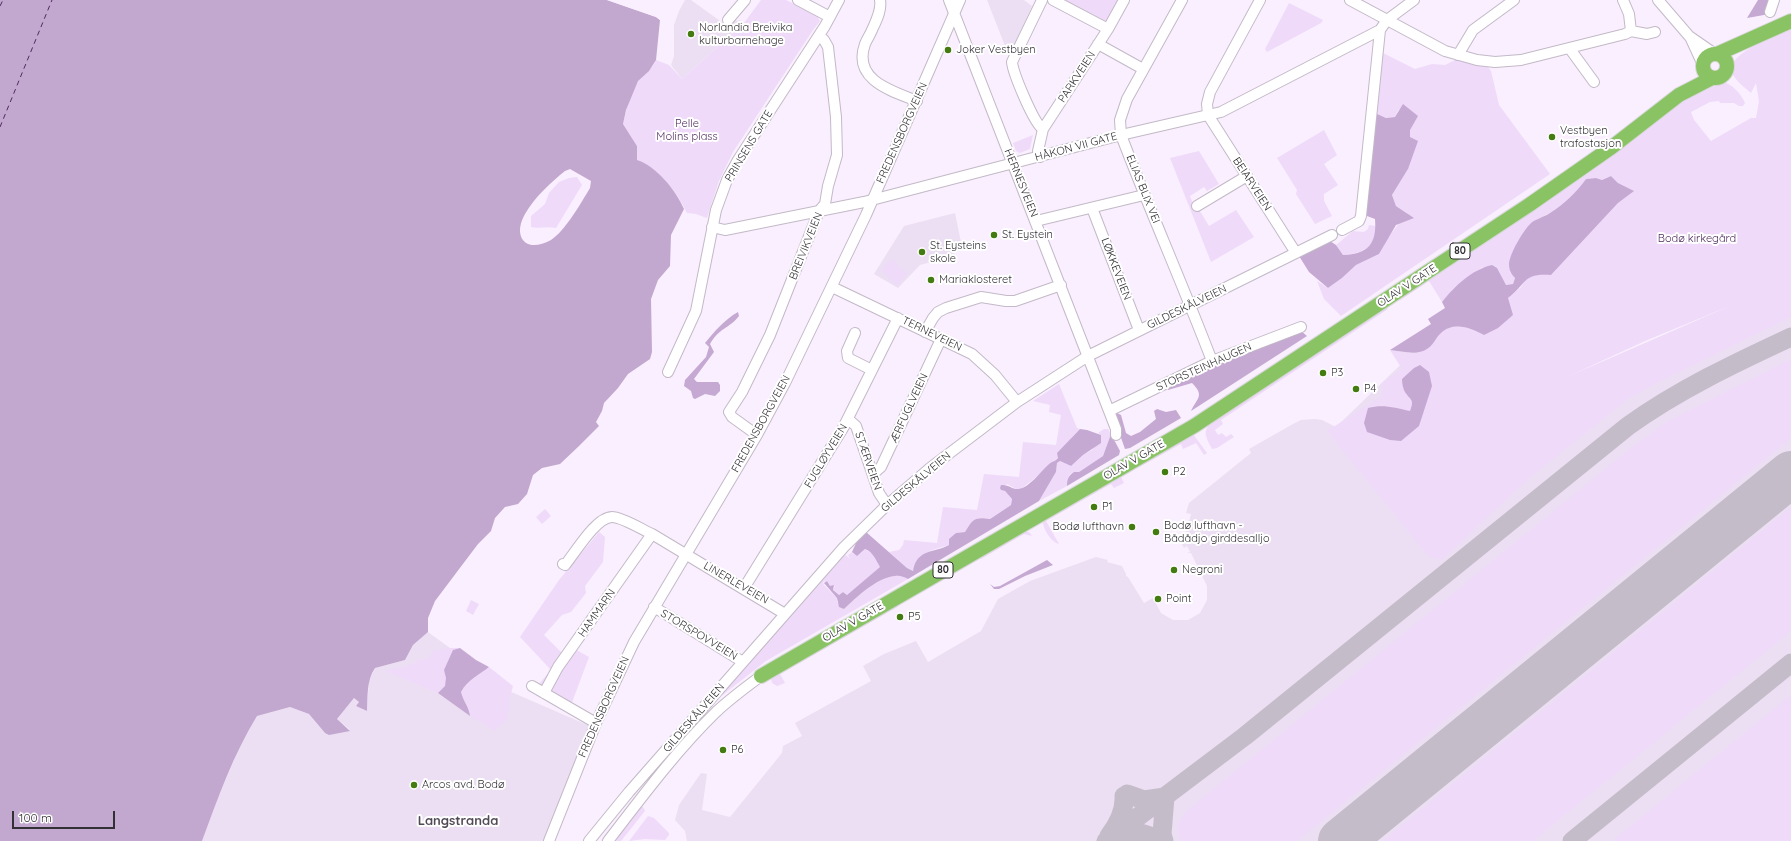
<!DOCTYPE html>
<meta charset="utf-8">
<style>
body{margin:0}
#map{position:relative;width:1791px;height:841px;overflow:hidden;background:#f9effe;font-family:Quicksand,sans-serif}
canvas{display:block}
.scale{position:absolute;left:12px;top:811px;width:103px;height:18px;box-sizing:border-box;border:2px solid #333035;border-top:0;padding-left:5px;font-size:12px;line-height:14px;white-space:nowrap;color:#333035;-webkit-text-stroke:3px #fff;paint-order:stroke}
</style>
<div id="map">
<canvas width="1791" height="841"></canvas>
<div class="scale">100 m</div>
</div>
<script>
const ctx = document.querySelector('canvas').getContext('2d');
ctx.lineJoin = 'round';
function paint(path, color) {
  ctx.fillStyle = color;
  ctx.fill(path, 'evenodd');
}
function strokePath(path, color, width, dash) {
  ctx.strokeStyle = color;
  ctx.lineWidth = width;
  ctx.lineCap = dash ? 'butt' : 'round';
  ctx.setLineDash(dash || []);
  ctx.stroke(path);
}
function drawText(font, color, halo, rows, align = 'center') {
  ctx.font = font + ' Quicksand,sans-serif';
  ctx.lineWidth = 4;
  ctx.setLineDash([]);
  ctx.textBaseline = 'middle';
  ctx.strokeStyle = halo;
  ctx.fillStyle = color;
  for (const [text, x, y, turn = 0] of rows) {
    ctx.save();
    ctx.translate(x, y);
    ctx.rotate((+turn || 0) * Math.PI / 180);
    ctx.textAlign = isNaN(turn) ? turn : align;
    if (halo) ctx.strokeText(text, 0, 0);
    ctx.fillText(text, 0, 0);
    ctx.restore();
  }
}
paint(new Path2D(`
 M685,0H691L727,26L736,20L737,21L740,20L744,23L682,79L671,65L674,56V25L679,11Z
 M987,0H1024L1032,6L1011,53L1007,51Z
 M955,213L962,247L950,257L920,265L898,288L874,274L904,226Z
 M1791,279V841H687L685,831L675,820L679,805L701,773L707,774L702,810L730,817L782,753L783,746L802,736L795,723L871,681L863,666L884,654L916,641L928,662L981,631L998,599L1030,581L1096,557L1108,560L1107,562L1122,566L1126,574V576L1128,577L1144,603L1153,598L1161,613L1173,620H1188L1200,613L1207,600V586L1191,553H1187L1190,552L1187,546L1184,548L1180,541L1182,537H1185L1191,514L1186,513L1189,503L1251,453L1249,449L1293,424L1301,420L1315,419L1322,420L1336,427L1448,319L1539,390Z
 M428,632L509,691L592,727L549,841H202L218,797L243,739L257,716L290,707L309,714L325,733L350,730L337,719L354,698L359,702L356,706L367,711L369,680L375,668L405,660L413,645Z`), '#ecdff3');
paint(new Path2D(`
 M761,0H786L817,16L820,21L813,30L733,152L719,181L707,218L696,214L687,213C677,192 658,168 637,160V146L623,124C626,110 630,94 637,82C643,73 652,70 656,60L669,65L682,79L744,23Z
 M1062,0H1117L1119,1L1106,24Z
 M1289,3L1323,20L1321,23L1267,52L1265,49Z
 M1791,26V317L1655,384L1628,399L1533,475L1441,560L1428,556L1327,431L1382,396L1383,382L1402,369L1390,350C1401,351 1417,356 1427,349C1432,346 1436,337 1441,333C1454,321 1471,328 1484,335L1508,298L1521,287L1524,281L1529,277L1539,274L1551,275L1618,203L1633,191L1618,183L1611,176L1602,180L1596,178L1586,179L1579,189L1565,202L1550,213L1531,223L1510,272L1515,278L1513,284L1506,285L1501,278L1483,267L1456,286L1442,302L1429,281L1399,301L1401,296L1680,100C1697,90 1719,71 1736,90C1740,94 1743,98 1745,103L1743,106H1739L1734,103H1720L1719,101L1710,102L1691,112L1694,120L1711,141L1751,118H1756L1759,101L1756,83L1751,93C1744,87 1732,78 1731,69C1730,54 1779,32 1791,26ZM1742,301L1569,376L1645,341Z
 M1383,53L1415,69L1432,64L1445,65L1455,60L1488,67L1491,71L1499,105L1550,174L1341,316L1324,299L1317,281L1328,288L1342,278L1356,265L1379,254L1387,239L1407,213L1396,206L1392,195L1408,169L1410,130L1399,109L1395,117L1386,118L1375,113Z
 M1324,130L1337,155L1324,164L1338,185L1324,194V201L1332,216L1315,224L1296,194L1297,190L1277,158Z
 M1033,135L1030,149L1020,153L1016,151L1013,143Z
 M1199,151L1219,184L1207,191L1204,187L1190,196L1193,204L1195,203L1209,226L1236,210L1254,237L1211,262L1170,158Z
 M577,177L582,185L556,228C547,226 540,229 531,227V216L545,204L549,193L559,182L569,178Z
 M1369,225L1376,226C1377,247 1361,254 1343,255L1336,245L1353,231L1364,232L1368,229Z
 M891,259L907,274L897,285L881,270Z
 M1386,307L1388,309L1221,420L1223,424L1215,430L1218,435L1222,433L1226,437L1231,434L1234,437L1217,448L1212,449C1205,435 1202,432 1213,420Z
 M1791,359V438L1297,841H1181C1176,828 1179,818 1189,809L1632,447L1668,421Z
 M1059,384L1077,428L1080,429L1073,436L1055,462L1021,489H1016L1007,484L1001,490L1005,491L1012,499L1011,505L990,519C974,517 973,519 965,532L956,533L949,545L932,550L920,557L913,571L907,568L889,552L899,550L903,545L904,540L937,543L943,507L977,510L984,474L1019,477L1023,442L1056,445L1061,415L1049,412L1050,405L1033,401Z
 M1104,429H1108L1111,434L1103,456L1079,472H1074L1070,474L1067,486L1039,501L1056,472L1057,463L1060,461L1071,466L1083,455L1092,450L1101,435L1098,433Z
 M1193,434L1207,453L1204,455L1196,443L1183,449L1181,444L1121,477L1124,483L1114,488L1111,484L1046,521L1059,544C1051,542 1042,528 1043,520Z
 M1791,507V631L1533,841H1383Z
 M545,509L551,516L542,524L536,517Z
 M599,532L605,537L603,562L585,586L586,593L571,612L562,615L544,635L562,653L573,648L589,657L571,705L538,685L551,670L520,637L559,580Z
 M1022,532H1029L1032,536L1024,534L981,559L979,556L897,603L899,606L780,674L785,683L777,686L772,683C769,671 781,667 789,662L1014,533L1015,535Z
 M865,549L874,555L881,567L847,595L843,592L839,595L833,590L835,586H830L827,581L823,582L824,585L837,598V602L844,609C857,597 876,578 895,576C899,575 904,577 908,579L766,661L711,704L844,556L846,555L850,559L848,555L852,552L853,554L861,553Z
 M471,600L479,604L473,615L466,611Z
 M448,648H460L453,650L444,670L446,678L445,686L438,693L385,671L411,665L420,659H428L433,651Z
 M489,667L513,686L509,701L508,718L495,731L470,716C469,707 463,701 461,692C467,680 479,675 489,667Z
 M1791,695V841H1612Z
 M640,807H643L645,811L621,841H613Z
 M648,816L654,818L669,833V835L665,840L645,839L629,841Z`), '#efdafa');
paint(new Path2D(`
 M1758,0H1774L1770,12L1764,15L1747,18Z
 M1403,104L1418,116L1410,130V137L1418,141L1408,169L1392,195L1396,206L1414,218L1396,225L1379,254L1356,265L1342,278L1328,288L1309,272L1299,256L1330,241L1336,245L1343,255C1368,254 1377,244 1375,219L1367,216L1366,210L1375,113L1386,118L1395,117Z
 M1611,176L1618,183L1634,191L1618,203L1551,275C1522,273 1528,283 1508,298L1513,315L1498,328L1484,335C1471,328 1454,321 1441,333C1436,337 1433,346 1427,349C1417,356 1401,351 1390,350L1431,324L1428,319L1445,308L1442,302C1455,286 1471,270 1492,265L1497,268L1506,285L1513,284L1515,278C1511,274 1509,270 1509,264C1510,253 1523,231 1531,223C1536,219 1544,217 1550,213C1564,204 1577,192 1586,179L1596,178L1602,180Z
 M738,312L739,316C730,328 719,328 710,344L714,352L694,379L697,382H718L720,385V391L715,396L705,394L695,399L693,398L691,391L684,386L685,380L706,357L709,347L705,343C716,330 724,320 738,312Z
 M1301,331L1307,336L1191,411C1197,398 1205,396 1192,383L1168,390L1167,387L1218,363Z
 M1420,365L1429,372L1432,386L1419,426L1401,441L1390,440L1367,432L1364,423L1368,408C1384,404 1395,408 1410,411C1415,399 1410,400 1405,392C1403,389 1402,383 1402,379L1414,368Z
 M1157,409L1166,412L1176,410L1181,418L1130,448L1125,449L1113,415L1115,412L1121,415L1126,433L1131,436L1140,432L1156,419L1154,411Z
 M1080,429L1087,430L1101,435V443L1083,455L1071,466L1060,461L1057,463L1056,472L1039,501L918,573L908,579C904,577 899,575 895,576C876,578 857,597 844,609L839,607L837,598L824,583L827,581L830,586L834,585L833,590L839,595L843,592L847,595L880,567C876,560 873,552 865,549L857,556L852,552L856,543L866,532L907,568L913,571C917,548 935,553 949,545V539L956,533L965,532C973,519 974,517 990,519L1011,505L1012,499L1005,491L1001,490L1000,488L1001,485C1008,484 1013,490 1019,489C1030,487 1040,472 1048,465C1052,461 1055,462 1058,458L1057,453Z
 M1111,434L1120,451L1119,455L1067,486C1067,479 1069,475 1074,472H1079L1103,456Z
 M1047,560L1053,565L1025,576L999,589H994L990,584L994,587L1000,586Z
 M460,648L476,660L489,667C479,675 467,680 461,692C463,701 469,707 470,716L438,693L445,686L446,678L444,670L453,650Z`), '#c5a9d2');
paint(new Path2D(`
 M0,0H607L656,17L660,20L656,60L649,71L638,81L626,110L623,124L637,146V160C656,166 676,190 684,209L671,235L670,266L658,280L651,299L652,352L650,359L628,374L618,388L604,403L602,411L596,422L599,426L579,446L560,464L542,468L533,475L527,494L518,504L505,507L495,518L491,531L478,544L435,601L428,618V632L413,645L405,660L375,668C366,681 368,697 367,711L356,706L359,702L354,698L337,719L350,731L329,735L325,733L309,714L290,707L257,716C233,755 218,798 202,841H0ZM570,169L591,181L590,188C581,203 565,231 551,240C526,254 512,237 525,214C535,197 550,183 565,171Z`), '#c2a7cf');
paint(new Path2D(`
 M607,0H613L657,15L662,20H660L656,17Z`), '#f9effe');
strokePath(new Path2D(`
 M0,6L3,0
 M0,127L52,0`), '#502c60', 1, [5, 4]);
strokePath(new Path2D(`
 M1127,794L1144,800L1165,797L1162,834L1164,841
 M1115,835C1131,828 1147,834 1162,841
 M1109,836C1118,824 1125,810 1124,796
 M1106,841L1245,736L1628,426C1678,390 1735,363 1791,337
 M1572,841L1791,663`), '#c4bcc8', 19);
strokePath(new Path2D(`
 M1341,841L1791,474`), '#c4bcc8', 46);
const minor = new Path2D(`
 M798,0L830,17
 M880,0C882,10 876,21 872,30C870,35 867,39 865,44C852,80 892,91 917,101
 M949,0L1109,411L1116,429V435
 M1042,0L1012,62C1013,73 1034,124 1043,129
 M1053,0L1108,29
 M1182,0L1127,99L1120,120L1121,135C1150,211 1183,285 1212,361
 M1260,0L1210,92L1207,104L1208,115L1296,253
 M1350,0L1445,51L1477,60L1495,62L1521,60L1625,34L1631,31L1629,14L1623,0
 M1658,0L1689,36L1715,54
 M1770,12L1774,0
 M728,20L745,0
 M1631,31L1647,34L1655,32
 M1691,39L1703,65
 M1098,44L1143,69
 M1570,49L1594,82
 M1458,55L1473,30L1514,0
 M1040,157L1038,151L1043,129L1108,29L1124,0
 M1197,206L1247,176
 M1092,208L1139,330
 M1036,221L1144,195
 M712,227L725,230L864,202L1121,135L1221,112L1380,30L1387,20L1414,0
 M1342,230L1359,221L1361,216L1380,30
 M832,287L972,354L995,375L1017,402
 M925,332L933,318L938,312L946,308L981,297L1006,301H1015L1061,285
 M855,333L847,351L848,358L872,370
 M668,372L696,311L716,210L727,180L738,160L825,26L839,0
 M1109,411L1212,361L1301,327
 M848,419L856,426L879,493L887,505
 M757,435L732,417L729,412L742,392L770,335L819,211L825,204L828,186L837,155L836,117L828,47L824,40L819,36
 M873,474L881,467L941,339
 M563,564L565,565C575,553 596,517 612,517C622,517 643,530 652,534
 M744,588L843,428L898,318
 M654,607L743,662
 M532,686L596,723
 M544,693L558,667L652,534L785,614
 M549,841L596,723L634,642L757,435L785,383L866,215L960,0
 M589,841L629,792L844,547L887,505L930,468L1017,402L1088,356L1332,235
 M608,841C642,797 676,751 716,712C730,699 746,687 761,676`);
const highway = new Path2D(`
 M1703 66a12 12 0 1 1 24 0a12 12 0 1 1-24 0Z
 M1717,54L1791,21
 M761,676L1194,426L1529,205L1612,147L1679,95L1712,78`);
strokePath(minor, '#c3b9c7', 12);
strokePath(highway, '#d6d6d7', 16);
strokePath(minor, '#fff', 10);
strokePath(highway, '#89c364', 14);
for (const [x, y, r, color] of [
 [691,34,4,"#437b10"],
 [948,50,4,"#437b10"],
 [1552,137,4,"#437b10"],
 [994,235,4,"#437b10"],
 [922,252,4,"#437b10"],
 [931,280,4,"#437b10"],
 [1323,373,4,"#437b10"],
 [1356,389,4,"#437b10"],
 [1165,472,4,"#437b10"],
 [1094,507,4,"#437b10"],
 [1132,527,4,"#437b10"],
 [1156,532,4,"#437b10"],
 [1174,570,4,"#437b10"],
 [1158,599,4,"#437b10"],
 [900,617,4,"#437b10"],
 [723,750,4,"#437b10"],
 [414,785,4,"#437b10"]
]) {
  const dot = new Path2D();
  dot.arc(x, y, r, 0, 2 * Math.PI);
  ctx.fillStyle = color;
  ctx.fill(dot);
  strokePath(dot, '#fff', 1.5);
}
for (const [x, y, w] of [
 [1460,251,20],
 [943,570,20]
]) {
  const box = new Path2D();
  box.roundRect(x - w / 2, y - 8, w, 16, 3);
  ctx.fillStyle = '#fff';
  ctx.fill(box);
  strokePath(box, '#333035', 1);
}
drawText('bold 10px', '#333035', null, [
 ["80",1460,251],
 ["80",943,570]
]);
drawText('11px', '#333035', '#fff', [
 ["Norlandia Breivika",699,28],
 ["kulturbarnehage",699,41],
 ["Joker Vestbyen",956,50],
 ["Vestbyen",1560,131],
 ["trafostasjon",1560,144],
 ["St. Eystein",1002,235],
 ["St. Eysteins",930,246],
 ["skole",930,259],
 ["Mariaklosteret",939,280],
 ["P3",1331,373],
 ["P4",1364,389],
 ["P2",1173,472],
 ["P1",1102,507],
 ["Bodø lufthavn -",1164,526],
 ["Bådådjo girddesalljo",1164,539],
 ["Bodø lufthavn",1124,527,"right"],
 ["Negroni",1182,570],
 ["Point",1166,599],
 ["P5",908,617],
 ["P6",731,750],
 ["Arcos avd. Bodø",422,785]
], 'left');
drawText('11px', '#333035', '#fff', [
 ["PARKVEIEN",1077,77,-57],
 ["FREDENSBORGVEIEN",902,133,-66],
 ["PRINSENS GATE",749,146,-59],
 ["HÅKON VII GATE",1076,147,-15],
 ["HERNESVEIEN",1021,183,68],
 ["BEIARVEIEN",1252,184,57],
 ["ELIAS BLIX VEI",1143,189,68],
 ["BREIVIKVEIEN",806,246,-68],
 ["LØKKEVEIEN",1116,269,69],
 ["OLAV V GATE",1407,286,-33],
 ["GILDESKÅLVEIEN",1187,307,-26],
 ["TERNEVEIEN",932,334,26],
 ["STORSTEINHAUGEN",1204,367,-24],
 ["ÆRFUGLVEIEN",909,408,-65],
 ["FREDENSBORGVEIEN",761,424,-61],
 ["FUGLØYVEIEN",826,456,-59],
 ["OLAV V GATE",1134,460,-30],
 ["STÆRVEIEN",868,461,71],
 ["GILDESKÅLVEIEN",916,482,-40],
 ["LINERLEVEIEN",736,583,30],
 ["HAMMARN",597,613,-55],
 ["OLAV V GATE",853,622,-30],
 ["STORSPOVVEIEN",699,635,31],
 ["FREDENSBORGVEIEN",604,707,-66],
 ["GILDESKÅLVEIEN",694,718,-49]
]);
drawText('11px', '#512d61', '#fff', [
 ["Pelle",687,124],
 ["Molins plass",687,137],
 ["Bodø kirkegård",1697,239]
]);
drawText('bold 13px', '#514955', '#fff', [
 ["Langstranda",458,821]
]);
</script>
